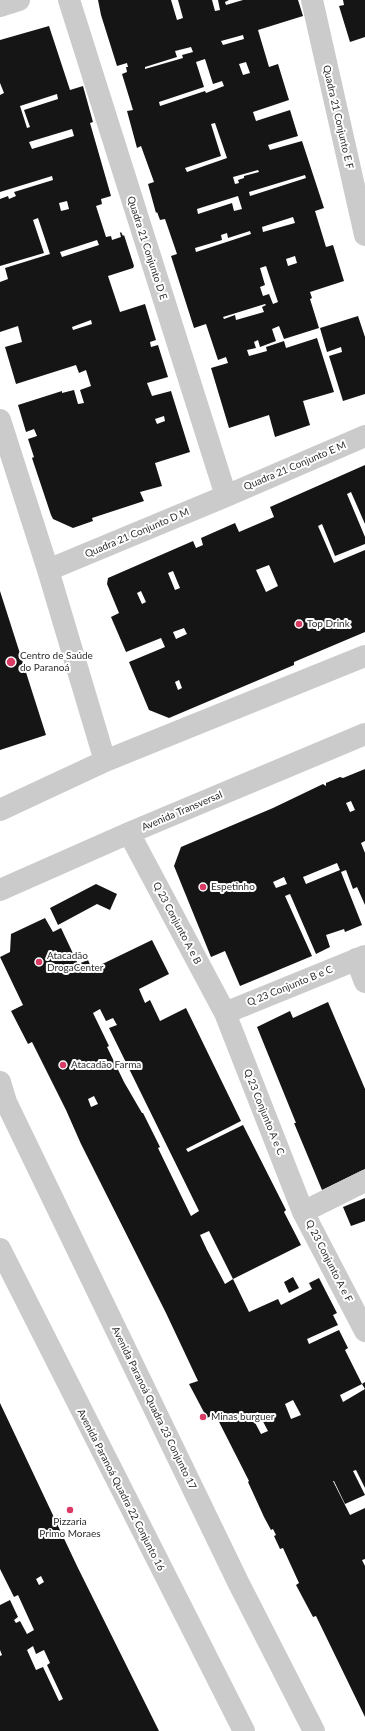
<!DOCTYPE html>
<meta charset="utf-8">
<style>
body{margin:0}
canvas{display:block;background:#fff}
</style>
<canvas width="365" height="1731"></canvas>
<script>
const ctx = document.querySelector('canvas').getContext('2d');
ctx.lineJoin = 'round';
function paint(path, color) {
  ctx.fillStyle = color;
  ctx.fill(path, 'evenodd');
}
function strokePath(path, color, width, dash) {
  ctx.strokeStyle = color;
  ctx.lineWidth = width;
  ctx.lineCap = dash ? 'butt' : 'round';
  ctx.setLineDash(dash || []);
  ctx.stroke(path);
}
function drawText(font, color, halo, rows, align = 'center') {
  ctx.font = font + ' Lato,sans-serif';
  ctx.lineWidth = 4;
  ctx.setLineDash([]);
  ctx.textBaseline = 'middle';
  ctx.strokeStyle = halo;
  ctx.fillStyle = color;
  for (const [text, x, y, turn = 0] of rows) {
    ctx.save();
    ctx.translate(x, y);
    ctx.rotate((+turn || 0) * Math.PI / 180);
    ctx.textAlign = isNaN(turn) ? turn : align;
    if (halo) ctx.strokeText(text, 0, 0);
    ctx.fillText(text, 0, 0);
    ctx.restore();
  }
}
paint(new Path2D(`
 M98,0H171L177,20L183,18L178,0H212L215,11L220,10L218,0H229L225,2L226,5L243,0H298L303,16L258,30L269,67L278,64L289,100L253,112L256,121L290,110L298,136L268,145L270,150L302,141L324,208L315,211L326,247L333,245L344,281L310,292L312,298L310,299L319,328L284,339L279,326L272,329L276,341L260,347L258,340L254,342L256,348L247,350L249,356L267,351L266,347L284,341L286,348L317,338L334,392L303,401L310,425L275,437L269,415L229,428L211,368L228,363L226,357L218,360L206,324L194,328L171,256L177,254L165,219L160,220L157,212L156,213L148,184L154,182L141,146L137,148L127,111L133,110L122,74L127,72L126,67H128L127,63L117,66L101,15ZM243,35L244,39L223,45L221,41ZM191,47L193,52L182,55L183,58L145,69V67L177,57L175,51ZM205,59L213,84L222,81L224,86L206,93L205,91L160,106L159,102L204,87L196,62ZM246,62L250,73L243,75L239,64ZM215,123L227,158L187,172L185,168L221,156L211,124ZM258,170L259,172L244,176V178L238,180L239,183L235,184L233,177ZM305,175L306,178L250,196L249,192ZM238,196L242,209L234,211L232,203L198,214L197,209ZM293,217L295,223L263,232L262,227ZM250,231L251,234L196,252L195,248L222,240L221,235L227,233L228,238ZM295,256L297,263L288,266L286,259ZM266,266L278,302L273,304L269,294L263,296L260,287L265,285L260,268ZM265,304L266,305L262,307L264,312L236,320L235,315L224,319L223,317Z
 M343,0H365V37L350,42L339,6L344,5Z
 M49,26L70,90L83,86L93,122L90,123L111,196L101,199L102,204L96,206L106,237L111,236L112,240L121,237L120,233L121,232L123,236L124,235L134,266L133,268L108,276L120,312L145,304L156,340L150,342L151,347L158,345L168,377L147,383L152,396L171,391L190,452L155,463L162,486L140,492L144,501L92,518L93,521L73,528L53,519L51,515L32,458L34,457L28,439L37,436L34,429L26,432L18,405L62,391V393L74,390L78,404L84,403L80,390L91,386L86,370L79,373L76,365L16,384L5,347L22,342L18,326L0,332V282L8,279L5,268L50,254L38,218L33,220L44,253L0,266V199L8,196L9,199L16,196L14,192L53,180L52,176L0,192V95L4,93L0,83V40ZM57,94L58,99L24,110L30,127L27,128L20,106ZM72,129L74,136L32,149L29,142ZM67,201L69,209L61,211L59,203ZM97,240L99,245L62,257L60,252ZM91,320L92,324L73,330L72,327ZM164,416L165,421L157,424L155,419Z
 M358,316L365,337V394L343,401L329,356L342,352L341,347L327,352L320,328Z
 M365,465V524L351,492L347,494L365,537V544L335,556L322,524L318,526L334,563L365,550V632L294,662V665L169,718L149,710L129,662L165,647L161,638L126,652L111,617L119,613L107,584L108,578L193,541L196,548L203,545L201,538L235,523L239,532L274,517L270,507ZM269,565L278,586L266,592L256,570ZM173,571L180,588L175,590L168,573ZM141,591L146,602L142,604L137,593ZM184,628L187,634L176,639L173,632ZM179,680L182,688L178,690L175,682Z
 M0,591L46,735L0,750Z
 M365,769V841L361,843L365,853V905L357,887L353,889L346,870L341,872L362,925L345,932L344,929L326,935L330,947L316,954L290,894L285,896L312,956L240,986L225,951L211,957L174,866L181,847L273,808L323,784L326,786V783L340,777L343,778ZM351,801L355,810L350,812L346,803ZM337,863L340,870L306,884L303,877ZM284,877L287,884L276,888L273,882Z
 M96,884L117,894L110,910L97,904L58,925L50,908Z
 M45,918L53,932L61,928L78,964L88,960L92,969L152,940L169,974L139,989L145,1003L150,1000L160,1021L186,1008L241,1121L186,1149L188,1152L243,1125L286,1210L284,1212L301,1245L233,1279L209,1231L200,1235L207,1250L225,1284L233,1279L249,1312L278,1299L281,1305L312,1289L309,1283L319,1278L337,1313L333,1315L338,1325L307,1339L309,1344L339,1330L348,1348L345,1350L362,1384L340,1395L343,1402L365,1389L362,1384L365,1382V1488L356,1470L353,1471L365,1495L345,1504L334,1481H333L350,1515L365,1508V1559L362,1560L365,1566V1717L316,1616L313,1617L296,1585L299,1583L283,1548L280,1549L274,1536L276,1535L273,1529L271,1530L264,1517L248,1482L249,1481L215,1414L207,1418L189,1384L198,1381L166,1313L81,1144L66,1110L32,1042L28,1044L11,1011L23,1005L0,957L10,952L11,934ZM100,1009L106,1021L113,1018L117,1025L109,1028L199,1211L191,1216L158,1148L160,1147L143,1113H142L124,1082L107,1047L109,1046L93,1013ZM94,1096L98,1104L91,1107L88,1099ZM293,1400L301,1415L291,1419L285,1404ZM258,1412L268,1431L261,1434L251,1415Z
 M328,1002L365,1089V1169L322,1190L294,1123H296L257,1027L290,1011L293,1018Z
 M365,1198V1221L351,1226L343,1207Z
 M293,1277L299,1288L289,1293L284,1282Z
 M0,1403L77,1566L159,1731H0V1656L2,1655L0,1650V1605L10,1600L18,1617L14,1620L16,1623L20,1621L27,1634L34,1630L18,1595L14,1597L0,1569ZM41,1576L44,1582L39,1585L36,1579ZM33,1646L36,1654L44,1650L50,1663L47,1665L63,1699L59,1701L43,1667L36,1670L27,1650Z`), '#151515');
strokePath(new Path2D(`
 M69,0L226,496
 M312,0L365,235
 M0,6L19,0
 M0,420L48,570L105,761
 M48,570L226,496L365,436
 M0,810L105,761L365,656
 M129,833L225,1013L303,1212L365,1331
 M0,890L129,833L365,734
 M356,959L365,982
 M225,1013L365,956
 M0,1082L6,1102L238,1582L314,1731
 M303,1212L365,1181
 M0,1249L244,1731`), '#cbcbcb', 22);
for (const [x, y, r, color] of [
 [299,624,4,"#d93b65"],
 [11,662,5,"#d93b65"],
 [203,887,4,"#d93b65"],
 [39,962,4,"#d93b65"],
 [63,1065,4,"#d93b65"],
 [203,1417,4,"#d93b65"],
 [70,1510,4,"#d93b65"]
]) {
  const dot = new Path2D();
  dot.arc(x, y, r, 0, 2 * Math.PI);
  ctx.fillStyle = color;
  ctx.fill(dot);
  strokePath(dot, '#fff', 1.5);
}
drawText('10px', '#2e2e2e', '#fff', [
 ["Quadra 21 Conjunto E F",338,117,77],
 ["Quadra 21 Conjunto D E",147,248,72],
 ["Quadra 21 Conjunto E M",295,466,-23],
 ["Quadra 21 Conjunto D M",137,533,-23],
 ["Avenida Transversal",182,811,-23],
 ["Q 23 Conjunto A e B",177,923,62],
 ["Q 23 Conjunto B e C",290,986,-22],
 ["Q 23 Conjunto A e C",264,1112,68],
 ["Q 23 Conjunto A e F",329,1261,63],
 ["Avenida Paranoá Quadra 23 Conjunto 17",154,1408,64],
 ["Avenida Paranoá Quadra 22 Conjunto 16",121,1490,63]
]);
drawText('10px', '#2e2e2e', '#fff', [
 ["Top Drink",307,624],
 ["Centro de Saúde",20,656],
 ["do Paranoá",20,668],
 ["Espetinho",211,887],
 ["Atacadão",47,956],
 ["DrogaCenter",47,968],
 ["Atacadão Farma",71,1065],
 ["Minas burguer",211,1417],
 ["Pizzaria",70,1522,"center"],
 ["Primo Moraes",70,1534,"center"]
], 'left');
</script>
